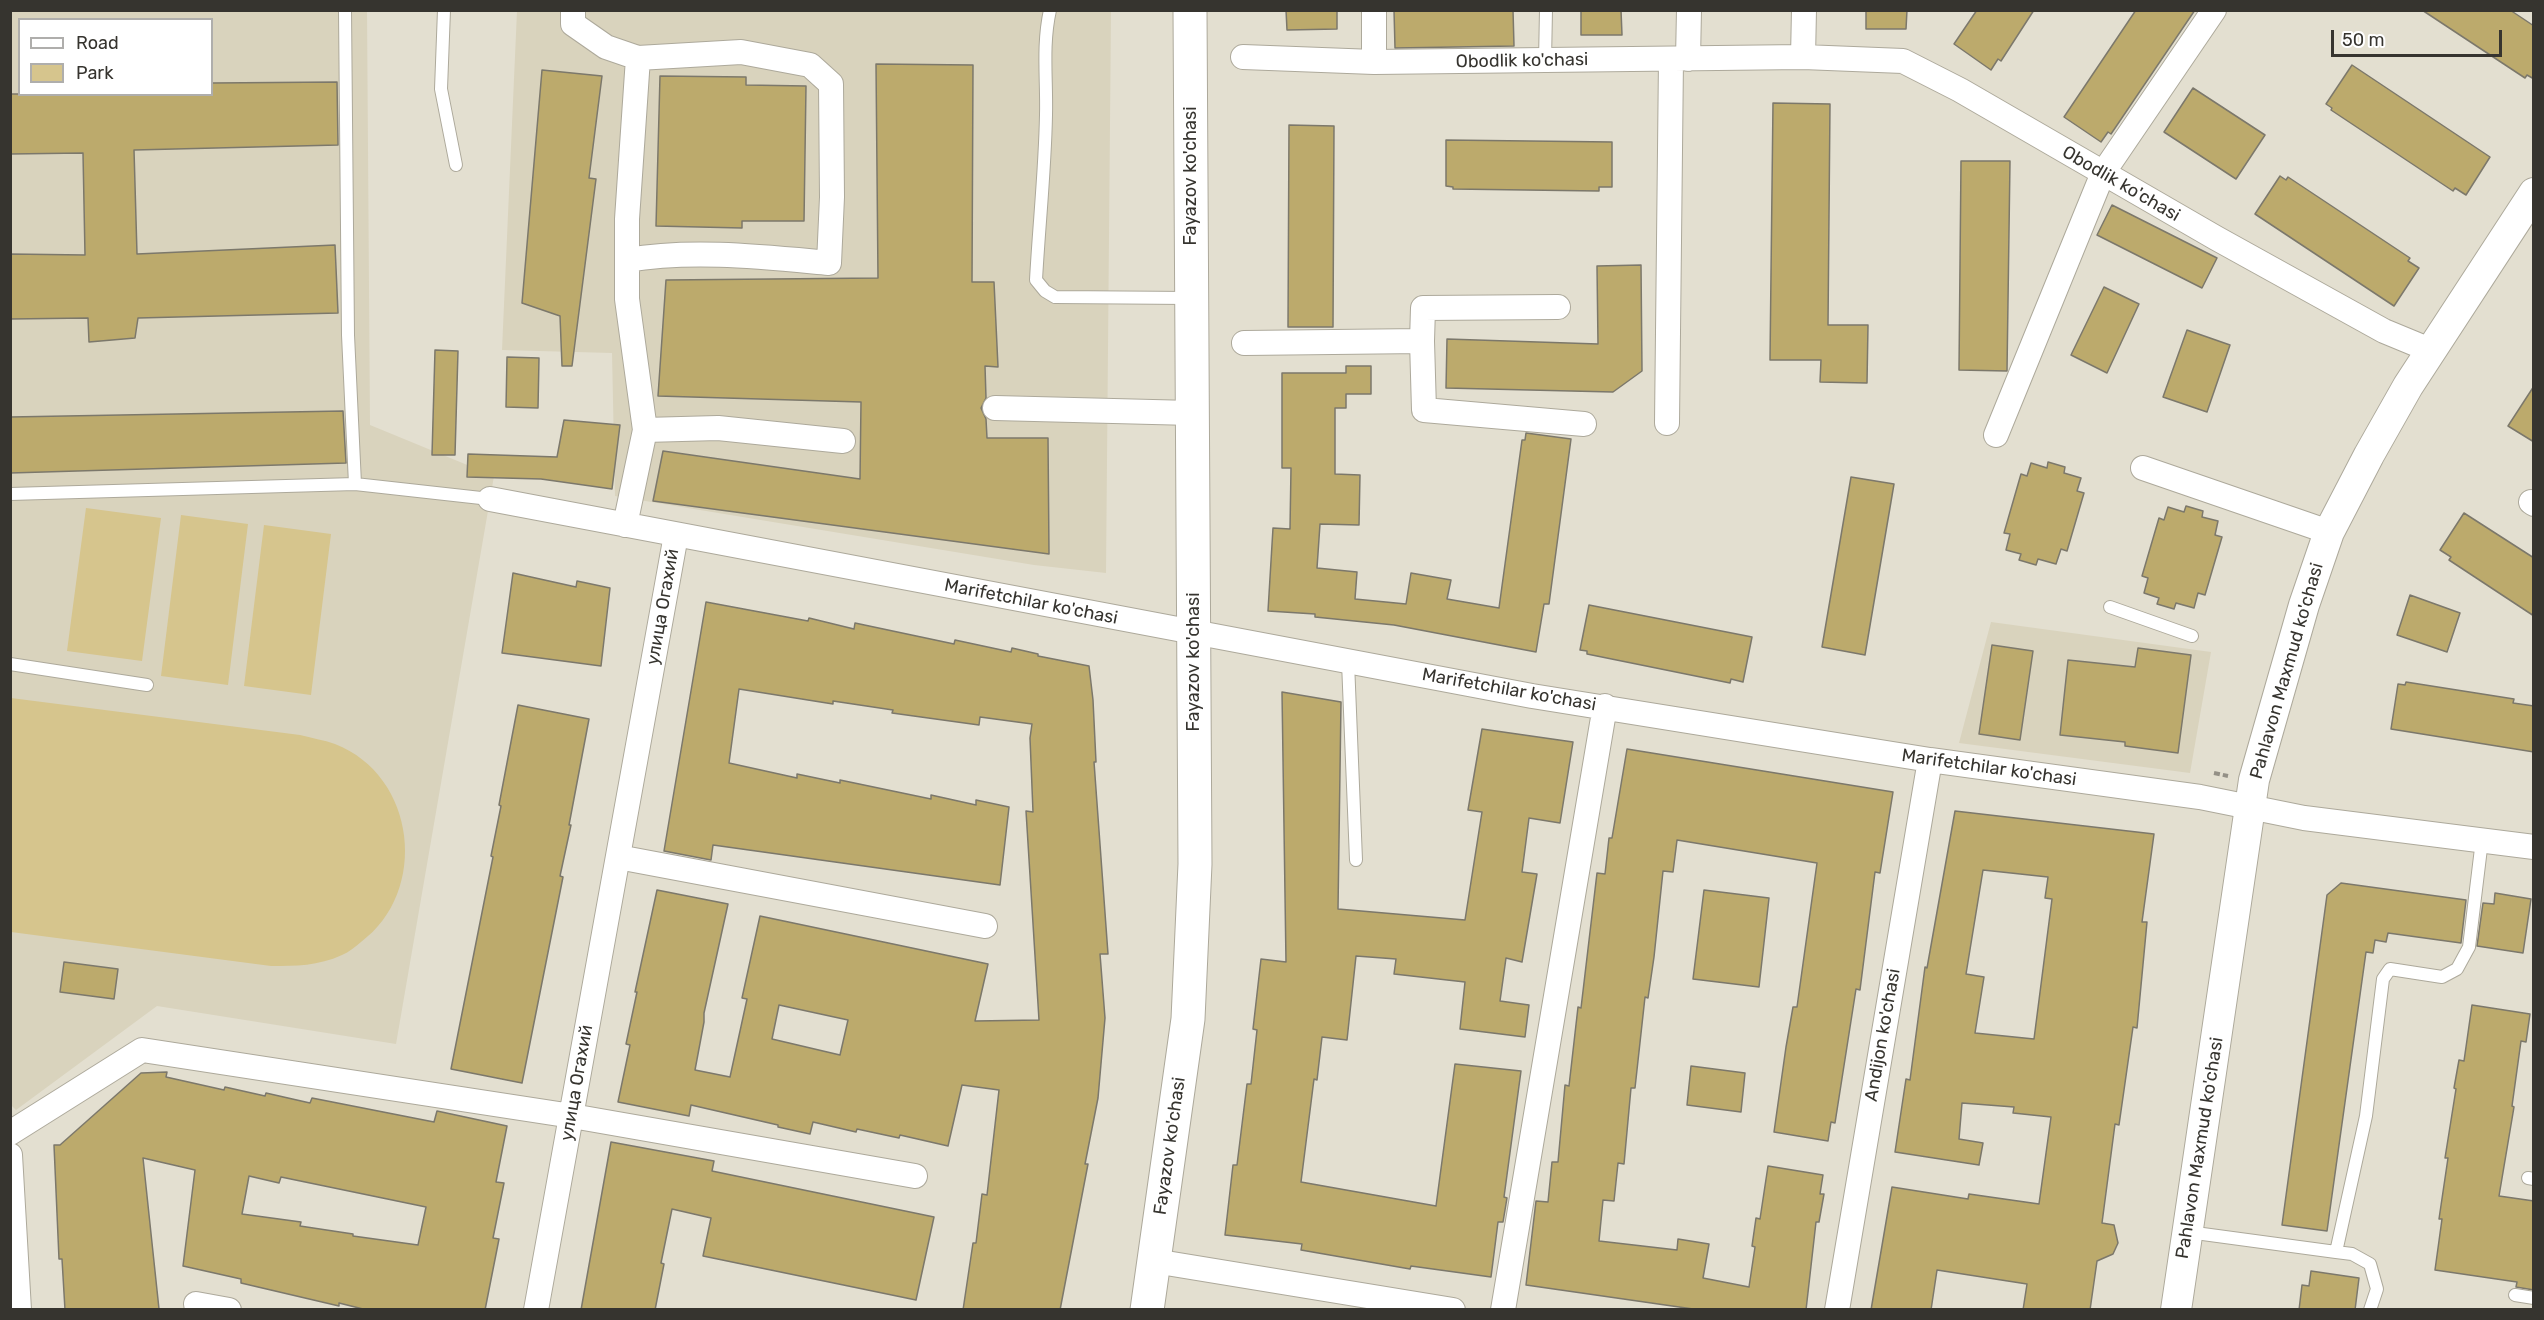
<!DOCTYPE html>
<meta charset="utf-8">
<style>
body{margin:0}
#map{position:relative;width:2544px;height:1320px;overflow:hidden;background:#e3dfd0;font-family:Rubik,sans-serif}
canvas{display:block}
.frame{position:absolute;inset:0;border:12px solid #36342f;pointer-events:none}
.legend{position:absolute;left:18px;top:18px;width:195px;height:78px;box-sizing:border-box;background:#fff;border:2px solid #afaeac;margin:0;padding:8px 10px;list-style:none;font-size:18px;color:#36342f}
.legend li{display:flex;align-items:center;gap:12px;height:30px}
.legend b{width:30px;border:2px solid #afaeac}
.scale{position:absolute;left:2331px;top:30px;width:171px;height:27px;box-sizing:border-box;border:3px solid #36342f;border-top:0;padding-left:8px;font-size:18px;line-height:21px;white-space:nowrap;color:#36342f;-webkit-text-stroke:4px #fff;paint-order:stroke}
</style>
<div id="map">
<canvas width="2544" height="1320"></canvas>
<div class="frame"></div>
<ul class="legend">
<li><b style="height:8px;background:#fff"></b>Road</li>
<li><b style="height:16px;background:#d6c58d"></b>Park</li>
</ul>
<div class="scale">50 m</div>
</div>
<script>
const ctx = document.querySelector('canvas').getContext('2d');
ctx.lineJoin = 'round';
function paint(path, color) {
  ctx.fillStyle = color;
  ctx.fill(path, 'evenodd');
}
function strokePath(path, color, width, dash) {
  ctx.strokeStyle = color;
  ctx.lineWidth = width;
  ctx.lineCap = dash ? 'butt' : 'round';
  ctx.setLineDash(dash || []);
  ctx.stroke(path);
}
function drawText(font, color, halo, rows, align = 'center') {
  ctx.font = font + ' Rubik,sans-serif';
  ctx.lineWidth = 4.5;
  ctx.setLineDash([]);
  ctx.textBaseline = 'middle';
  ctx.strokeStyle = halo;
  ctx.fillStyle = color;
  for (const [text, x, y, turn = 0] of rows) {
    ctx.save();
    ctx.translate(x, y);
    ctx.rotate((+turn || 0) * Math.PI / 180);
    ctx.textAlign = isNaN(turn) ? turn : align;
    if (halo) ctx.strokeText(text, 0, 0);
    ctx.fillText(text, 0, 0);
    ctx.restore();
  }
}
paint(new Path2D(`
 M10,11H367L370,425L494,476L396,1044L157,1006L16,1110L11,1105ZM20,20H212V94H20Z
 M517,11H1111L1106,573L1034,565L615,496L612,353L502,350Z
 M1991,622L2211,652L2190,773L1959,743Z`), '#d9d3bd');
paint(new Path2D(`
 M86,508L161,518L142,661L67,651Z
 M181,515L248,524L228,685L161,676Z
 M264,525L331,534L311,695L244,686Z
 M11,698L300,735C311,738 324,740 335,744C417,776 429,892 361,942C355,947 349,952 342,955C318,966 296,966 271,966L11,932Z`), '#d6c58d');
const building = new Path2D(`
 M1286,10H1337V29L1287,30Z
 M1394,10H1513L1514,46L1395,48Z
 M1581,10H1621L1622,35H1581Z
 M1866,10H1907L1906,29H1866Z
 M1977,10H2034L2001,61L1998,59L1991,70L1954,44Z
 M2136,10H2195L2111,134L2108,132L2101,142L2064,117Z
 M2422,10H2510L2534,26V79L2527,75L2525,78Z
 M876,64L973,65L972,282H994L998,367L985,366L986,398L981,408L986,419L987,438H1048L1049,554L653,501L663,451L860,479L861,402L658,396L666,280L878,278Z
 M2352,65L2490,157L2466,195L2455,188L2453,191L2331,110L2332,108L2326,104Z
 M542,70L602,76L589,178L596,179L572,366H562L560,316L522,303Z
 M660,76L746,77V85L806,86L804,221H742V228L656,226Z
 M337,82L338,145L134,150L137,254L335,245L338,313L138,318L135,338L89,342L88,318L10,319V254L85,255L83,153L10,154V94H212V83Z
 M2193,88L2265,135L2236,179L2164,132Z
 M1773,103L1830,104L1828,325H1868L1867,383L1820,382L1821,360H1770Z
 M1289,125L1334,126L1333,327H1288Z
 M1446,140L1612,142V187H1599V191L1453,189V187L1446,186Z
 M1961,161H2010L2007,371L1959,370Z
 M2280,176L2286,180L2288,177L2410,258L2408,261L2419,268L2394,306L2255,214Z
 M2112,205L2217,258L2202,288L2097,235Z
 M1641,265L1642,371L1613,392L1446,388L1447,339L1598,344L1597,266Z
 M2104,287L2139,304L2107,373L2071,355Z
 M2187,330L2230,345L2207,412L2163,397Z
 M435,350L458,351L455,455H432Z
 M507,357L539,358L538,408L506,407Z
 M1346,366H1371V394H1346V408H1335V474L1360,475L1359,525L1320,524L1317,568L1357,572L1355,599L1406,604L1411,573L1451,580L1447,599L1499,608L1522,440H1525L1526,433L1571,439L1549,604H1544L1536,652L1394,625L1315,617V614L1268,611L1273,528L1290,529L1291,468H1282V373H1346Z
 M2534,386V442L2508,426Z
 M343,411L346,463L10,473V417Z
 M564,420L620,425L612,489L541,479L467,477L468,454L557,457Z
 M2048,462L2065,467L2064,473L2081,478L2077,491L2084,493L2067,551L2061,549L2056,564L2038,559L2036,565L2019,560L2021,554L2006,550L2010,534L2004,533L2021,474L2027,476L2031,463L2047,468Z
 M1851,477L1894,484L1865,655L1822,647Z
 M2186,506L2203,511L2202,517L2218,521L2215,535L2222,537L2205,595L2198,593L2194,608L2176,603L2174,609L2157,604L2159,598L2144,593L2148,578L2142,576L2159,518L2164,520L2168,507L2184,512Z
 M2464,513L2534,558V616L2449,560L2451,557L2440,550Z
 M513,573L576,587L577,581L610,588L601,666L502,653Z
 M2410,595L2460,613L2447,652L2397,635Z
 M706,602L808,621L809,618L854,629L855,623L954,644L955,640L1011,652L1012,648L1038,654V656L1089,666L1093,700L1096,762H1094L1108,954H1100L1105,1018L1098,1098L1085,1164H1088L1060,1310H963L973,1243H976L982,1194L987,1195L999,1090L962,1085L948,1146L900,1135L899,1138L857,1129L856,1132L813,1122L810,1134L778,1127V1125L691,1105L689,1116L618,1102L630,1045L626,1044L637,992H635L657,890L728,904L704,1013V1022L695,1070L730,1077L747,999L742,998L760,916L988,964L975,1021L1039,1020L1026,811L1033,812L1030,738L1032,724L980,717L979,725L892,713L893,710L833,701V704L739,689L729,763L797,778V774L840,783V780L931,799V795L976,805V800L1009,807L1000,885L713,845L711,860L664,851ZM779,1005L848,1020L840,1055L772,1039Z
 M1589,605L1752,637L1743,682L1731,679L1730,683L1587,654V651L1580,650Z
 M1992,645L2033,651L2020,740L1979,734Z
 M2138,648L2191,655L2178,753L2125,746V742L2060,735L2068,660L2135,667Z
 M2406,682L2514,699L2513,703L2534,706V752L2391,729L2398,684L2405,685Z
 M1282,692L1341,702L1338,909L1465,920L1482,812L1468,810L1482,729L1573,742L1560,823L1529,818L1522,872L1537,874L1522,962L1506,958L1500,1001L1529,1005L1525,1037L1460,1029L1465,982L1394,974L1396,959L1356,956L1347,1040L1322,1037L1317,1080L1314,1079L1301,1182L1436,1206L1455,1064L1521,1071L1504,1197L1507,1198L1503,1222H1498L1491,1277L1411,1266L1410,1269L1301,1250L1302,1244L1225,1235L1233,1165H1237L1247,1084H1251L1257,1030L1253,1029L1261,959L1286,962Z
 M518,705L589,719L569,825H571L560,876L563,877L522,1083L451,1069L493,857L491,856L501,806L499,805Z
 M1627,749L1893,792L1880,873L1875,872L1860,990L1856,989L1835,1123L1831,1122L1828,1141L1774,1132L1786,1047L1793,1007H1797L1817,863L1677,840L1673,872L1663,871L1654,957L1648,998L1645,997L1635,1088H1631L1624,1164L1618,1163L1614,1201L1603,1200L1599,1241L1677,1250L1678,1239L1709,1244L1703,1278L1749,1287L1755,1247L1752,1246L1756,1218L1760,1219L1768,1166L1823,1175L1820,1194H1824L1819,1222H1816L1806,1310H1700L1526,1285L1536,1201L1548,1202L1552,1162H1558L1565,1085L1569,1086L1578,1007L1581,1008L1597,873L1605,874L1609,838H1612Z
 M1955,811L2154,834L2142,922H2147L2137,1028L2133,1027L2119,1125L2115,1124L2102,1223L2114,1225L2118,1243L2113,1254L2097,1261L2090,1310H2023L2027,1284L1937,1270L1931,1310H1871L1892,1187L1968,1199L1969,1194L2039,1204L2051,1117L2013,1113L2014,1107L1962,1103L1959,1139L1983,1143L1979,1165L1895,1152L1906,1079L1910,1080L1925,967L1927,968ZM1983,870L2048,877L2045,898L2052,899L2034,1039L1975,1033L1984,977L1966,974Z
 M2341,883L2466,900L2461,943L2388,933L2386,942L2375,940L2373,953L2366,952L2327,1231L2282,1225L2327,895Z
 M1704,890L1769,898L1759,987L1693,979Z
 M2495,893L2531,899L2523,953L2477,946L2483,903L2494,904Z
 M64,962L118,969L114,999L60,992Z
 M2472,1005L2530,1014L2526,1042L2521,1041L2512,1106L2514,1107L2499,1196L2534,1201V1290L2516,1287L2517,1282L2435,1270L2442,1219H2439L2448,1158H2445L2456,1089L2454,1088L2459,1060L2464,1061Z
 M1691,1066L1745,1073L1741,1112L1687,1105Z
 M167,1072L166,1077L224,1090L225,1087L265,1096L266,1093L310,1103L312,1098L434,1122L437,1111L507,1126L496,1182L504,1183L493,1238L499,1239L485,1310H367L339,1303V1306L241,1283V1279L183,1266L195,1170L143,1158L159,1309L65,1310L62,1259H59L54,1145H60L141,1073ZM249,1176L279,1183L281,1177L426,1207L418,1245L353,1236V1234L300,1226L301,1222L242,1214Z
 M611,1142L714,1161L712,1171L934,1217L916,1300L703,1256L711,1218L672,1209L661,1263L664,1264L655,1310H581Z
 M2311,1271L2359,1278L2355,1310H2299L2302,1285L2309,1286Z`);
paint(building, '#bcaa6c');
strokePath(building, '#7c786b', 1.5);
const service = new Path2D(`
 M345,10L348,335L355,484
 M444,10L441,89L456,165
 M1050,10C1042,46 1047,80 1046,115C1045,170 1039,225 1036,280L1045,291L1055,297L1190,298
 M1545,61L1546,10
 M10,494L355,484L490,499
 M2110,607L2192,636
 M1348,662L1356,860
 M10,664L147,685
 M2528,1178L2534,1179
 M2188,1232L2336,1252L2366,1116L2383,979L2390,969L2442,977L2457,969L2469,947L2482,840
 M2336,1252L2352,1254L2370,1264L2377,1289L2370,1310
 M2515,1295L2534,1298`);
const minor = new Path2D(`
 M573,10V24L606,47L638,58L627,219V299L645,430L718,428L843,441
 M1243,57L1374,62L1803,57L1903,61L1960,90L2216,238L2384,331L2430,350
 M1803,57L1804,10
 M1688,59L1689,10
 M1374,62V10
 M627,260C693,249 763,257 829,263L832,197L831,84L810,65L741,52L638,58
 M1422,341L1423,308L1558,307
 M1244,343L1422,341L1424,410L1584,424
 M995,408L1192,413
 M1667,423L1671,59
 M1996,435L2103,173L2214,10
 M2143,468L2329,532
 M490,499L1532,696L1930,760L2200,797L2304,818L2534,847
 M2531,502L2534,504
 M625,525L645,430
 M618,857L985,926
 M10,1133L142,1050L572,1116L915,1176
 M10,1155L19,1310
 M1154,1261L1453,1310
 M196,1304L229,1310
 M536,1310L676,535
 M1503,1310L1605,706
 M1837,1310L1930,760`);
const tertiary = new Path2D(`
 M2176,1310L2254,780L2304,605L2329,532L2369,455L2408,386L2534,193`);
const secondary = new Path2D(`
 M1147,1310L1188,1019L1195,864L1190,10`);
strokePath(service, '#ada99b', 14);
strokePath(minor, '#ada99b', 26);
strokePath(tertiary, '#ada99b', 32);
strokePath(secondary, '#ada99b', 35);
strokePath(new Path2D(`
 M2214,773L2228,776`), '#949086', 4, [6, 3]);
strokePath(service, '#fff', 12);
strokePath(minor, '#fff', 24);
strokePath(tertiary, '#fff', 30);
strokePath(secondary, '#fff', 33);
drawText('18px', '#36342f', '#fff', [
 ["Obodlik ko'chasi",1522,61,-1],
 ["Fayazov ko'chasi",1191,176,-90],
 ["Obodlik ko'chasi",2121,184,30],
 ["Marifetchilar ko'chasi",1031,602,11],
 ["улица Огахий",663,607,-80],
 ["Fayazov ko'chasi",1194,662,-90],
 ["Pahlavon Maxmud ko'chasi",2287,671,-74],
 ["Marifetchilar ko'chasi",1509,690,10],
 ["Marifetchilar ko'chasi",1989,768,8],
 ["Andijon ko'chasi",1883,1035,-80],
 ["улица Огахий",577,1083,-80],
 ["Fayazov ko'chasi",1170,1146,-82],
 ["Pahlavon Maxmud ko'chasi",2200,1148,-81]
]);
</script>
